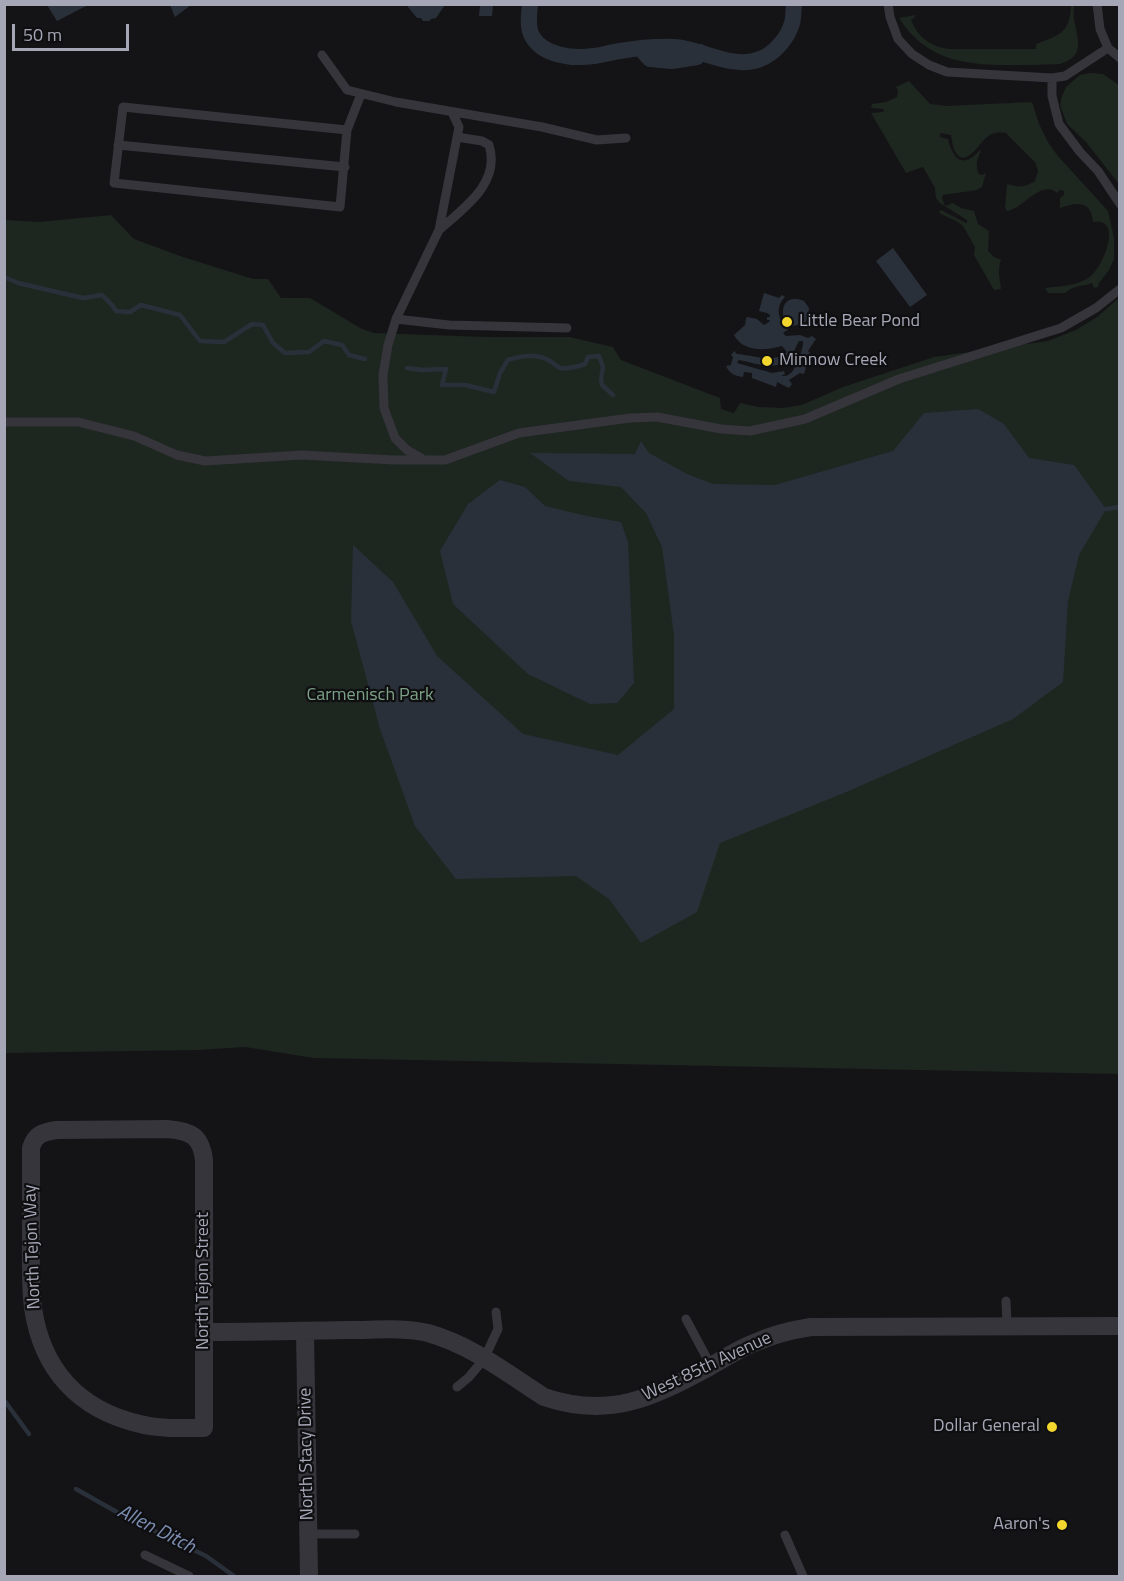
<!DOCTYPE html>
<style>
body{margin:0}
#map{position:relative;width:1124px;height:1581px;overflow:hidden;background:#141416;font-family:"Titillium Web",sans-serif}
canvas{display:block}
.frame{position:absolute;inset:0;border:6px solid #a6a7b6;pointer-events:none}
.scale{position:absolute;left:12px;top:24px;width:117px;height:27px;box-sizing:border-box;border:3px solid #a6a7b6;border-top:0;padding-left:8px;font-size:18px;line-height:21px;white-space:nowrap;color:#a6a7b6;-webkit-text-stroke:4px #0f0f11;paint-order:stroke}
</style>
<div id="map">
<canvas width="1124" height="1581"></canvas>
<div class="frame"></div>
<div class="scale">50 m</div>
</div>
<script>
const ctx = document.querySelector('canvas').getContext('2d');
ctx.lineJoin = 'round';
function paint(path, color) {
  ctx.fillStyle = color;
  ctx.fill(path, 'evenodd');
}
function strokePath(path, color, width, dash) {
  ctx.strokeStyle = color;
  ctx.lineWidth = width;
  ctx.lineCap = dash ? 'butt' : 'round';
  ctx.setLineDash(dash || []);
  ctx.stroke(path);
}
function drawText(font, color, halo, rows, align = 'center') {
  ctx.font = font + ' "Titillium Web",sans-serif';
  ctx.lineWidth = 4.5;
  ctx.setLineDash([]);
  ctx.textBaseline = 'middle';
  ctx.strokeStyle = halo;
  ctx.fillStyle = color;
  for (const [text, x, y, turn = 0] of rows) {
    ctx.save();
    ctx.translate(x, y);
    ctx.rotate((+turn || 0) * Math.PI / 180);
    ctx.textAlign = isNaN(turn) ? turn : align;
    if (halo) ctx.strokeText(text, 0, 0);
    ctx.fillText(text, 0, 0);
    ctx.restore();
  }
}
paint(new Path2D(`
 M1071,5H1074C1074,11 1073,18 1075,24C1079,44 1083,57 1060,64C1043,65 1025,65 1008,65C963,65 925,59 899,18L915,15V17L911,20C918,38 931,47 950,49H1036V44C1059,35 1070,34 1071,5Z
 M1089,73L1103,74L1119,85V184L1086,142L1067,124L1060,105L1062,96L1066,87L1080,75Z
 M909,81L930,104L946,106L1032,102L1039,124L1049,144L1058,156L1108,211L1114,238V259L1109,270L1099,283L1098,287L1094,288L1092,283C1082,287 1073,285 1065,293H1048L1045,288C1060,286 1079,286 1091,276C1103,266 1124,217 1093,222C1091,200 1077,202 1060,208V198L1064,195V191L1060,190L1057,193C1041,179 1023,209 1007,211L1005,208L1007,185L1008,184C1018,188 1026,187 1035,181L1038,171L1035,162L1006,133C999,132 993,132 987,137C979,143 964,172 954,149C952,145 952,139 951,135L940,133V137L948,139C953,160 963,169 980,150L981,151C977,158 975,166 979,174L982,175L986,173L982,187L977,190L943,195L942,198L945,206L953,203L961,208L974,211L978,224L989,231L988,251L994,257L1001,260C997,270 1000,279 1001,289L994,290L974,255L975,247L963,226L958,222L941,214L939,212L941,210L966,223H967V220L940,203L936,198L935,188L923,167L906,173L871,113L883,112L884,111L883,109L871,108L872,104L886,102L897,97L898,90L896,87Z
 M111,215L134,239L180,256L253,279H268L281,298H310L362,329L374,333L486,337H569L613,347L621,360L720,398L721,409L734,413L740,403L758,407L783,408L802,405L843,387L934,357L1048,341L1076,330L1097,317L1119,298V1074L314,1058L245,1047L198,1050L5,1053V220L40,222Z`), '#1e2620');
paint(new Path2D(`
 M47,5H88L57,21Z
 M170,5H191L175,17Z
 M445,5L436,18L431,19L429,21H423L421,18H417L408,7V5Z
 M480,5H493L492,16H479Z
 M893,248L927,295L910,307L876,261Z
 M764,293L779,298L782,295L785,297C778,303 777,313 781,320L784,319C780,304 788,295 804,301L809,308L808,318L805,323L793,326L783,333L786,336L800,335L808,338L812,336L816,339L808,351L811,354L809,358L804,374L800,373L789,380L792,384L789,388L777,382L776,387L752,378V373L744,372L743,377C735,376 730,374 726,366L731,365L733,357L731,355L734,351L737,354C753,355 774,364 787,352L782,346C765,351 743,352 734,335L745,325L746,319L747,317L757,319L764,325L769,322L770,320H767V317H770V315L767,313L759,311ZM799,341H803C804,347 796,369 791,373C787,376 786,376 781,376L785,374L784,371L772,373L737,363L739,360C754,363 778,372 790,358C794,353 796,346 799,341Z
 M978,409L1004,424L1029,458L1074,465L1106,509L1079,555L1068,601L1063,682L1013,719L844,793L720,843L697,912L641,943L609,899L576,876L456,879L415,826L380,729L351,621L353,545L393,582L437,656L523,734L618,755L674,709V635L662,547L646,513L621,487L569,481L530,453L635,454L641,441L649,453L687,474L713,484L775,485L893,451L924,413Z
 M500,480L525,487L545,506L587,516L621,522L628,542L634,683L617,703L590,704L528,674L453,604L440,551L468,504Z`), '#2a303a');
strokePath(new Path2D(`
 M4,277L18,283L83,298L102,295L112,305L116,311L130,312L141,305L180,315L200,341L224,342L252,324L263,325L273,343L285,353L309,352L324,341L342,345L349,355L365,359
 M407,368L422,370L446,369L442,385H465L494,392L500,373L508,360C520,356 538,353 550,361C554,363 557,368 562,368C569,369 579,366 585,364L588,357L599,356L603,367L601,379L602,385L613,395
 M1106,509L1120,507
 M4,1400L29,1434
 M76,1489L122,1515L206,1556L234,1576`), '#2a303a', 4.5);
strokePath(new Path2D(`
 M530,4C529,14 527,27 532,36C543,56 573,59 594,56C603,55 612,52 620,51C638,48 657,46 675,47C702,49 733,70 760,59C774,54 788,38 792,23C794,17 793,10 794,4
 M640,48L650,59L672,61L697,57L700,52`), '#2a303a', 16);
strokePath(new Path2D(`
 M888,4L890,17L898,39L912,54L929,65L947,72L1052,78L1065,76L1108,48
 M1097,4L1100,29L1108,48L1120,58
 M322,55L347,90L396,102L542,127L597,140L626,138
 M1052,78V96L1059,124L1080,152L1098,171L1120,204
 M347,130L123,107L114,183L340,207L347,130L361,94
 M118,145L345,167
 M439,230C464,208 501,183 489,145L482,141L457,137
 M396,319L449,325L567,328
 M4,422H78L134,436L177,455L205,461L302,455L394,460H445L519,433L630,418L657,417L721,429L750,431L805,419L899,379L1061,328L1096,308L1120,289
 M421,458L407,450L395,438L384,408L383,375L388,345L396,319L439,230L459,127L452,112
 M1006,1301L1007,1326
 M686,1319L711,1366
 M457,1387L469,1377L484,1359L498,1329L496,1312
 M308,1534H355
 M785,1535L803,1576
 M145,1555L189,1576`), '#35353b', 9);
strokePath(new Path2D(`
 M167,1129C190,1131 201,1135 204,1160V1428C182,1428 160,1429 140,1424C79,1410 42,1370 33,1308C30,1285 31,1262 31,1240C31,1209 31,1179 31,1148C35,1134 43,1132 57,1130Z
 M305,1331L309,1576
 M204,1332C253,1332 301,1331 350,1330C375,1330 404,1327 428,1333C471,1345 507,1373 544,1397C609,1419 652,1398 709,1367C724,1359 738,1349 754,1343C772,1335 791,1330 811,1327L1120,1326`), '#35353b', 18);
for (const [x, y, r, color] of [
 [787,322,6,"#f3d72f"],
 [767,361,6,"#f3d72f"],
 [1052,1427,6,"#f3d72f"],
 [1062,1525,6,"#f3d72f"]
]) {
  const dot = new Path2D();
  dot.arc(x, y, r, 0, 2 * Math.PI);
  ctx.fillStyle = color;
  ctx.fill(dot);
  strokePath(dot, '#0f0f11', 2);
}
drawText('18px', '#a6a7b6', '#0f0f11', [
 ["Little Bear Pond",799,322],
 ["Minnow Creek",779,361],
 ["Dollar General",1040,1427,"right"],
 ["Aaron's",1050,1525,"right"]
], 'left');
drawText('18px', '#7ca186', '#0f0f11', [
 ["Carmenisch Park",370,696]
]);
drawText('18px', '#a6a7b6', '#0f0f11', [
 ["North Tejon Way",33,1247,-92],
 ["North Tejon Street",204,1281,-90],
 ["West 85th Avenue",707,1367,-25],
 ["North Stacy Drive",307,1454,-91]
]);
drawText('italic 20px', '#7c8eb2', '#0f0f11', [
 ["Allen Ditch",156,1530,27]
]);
</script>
